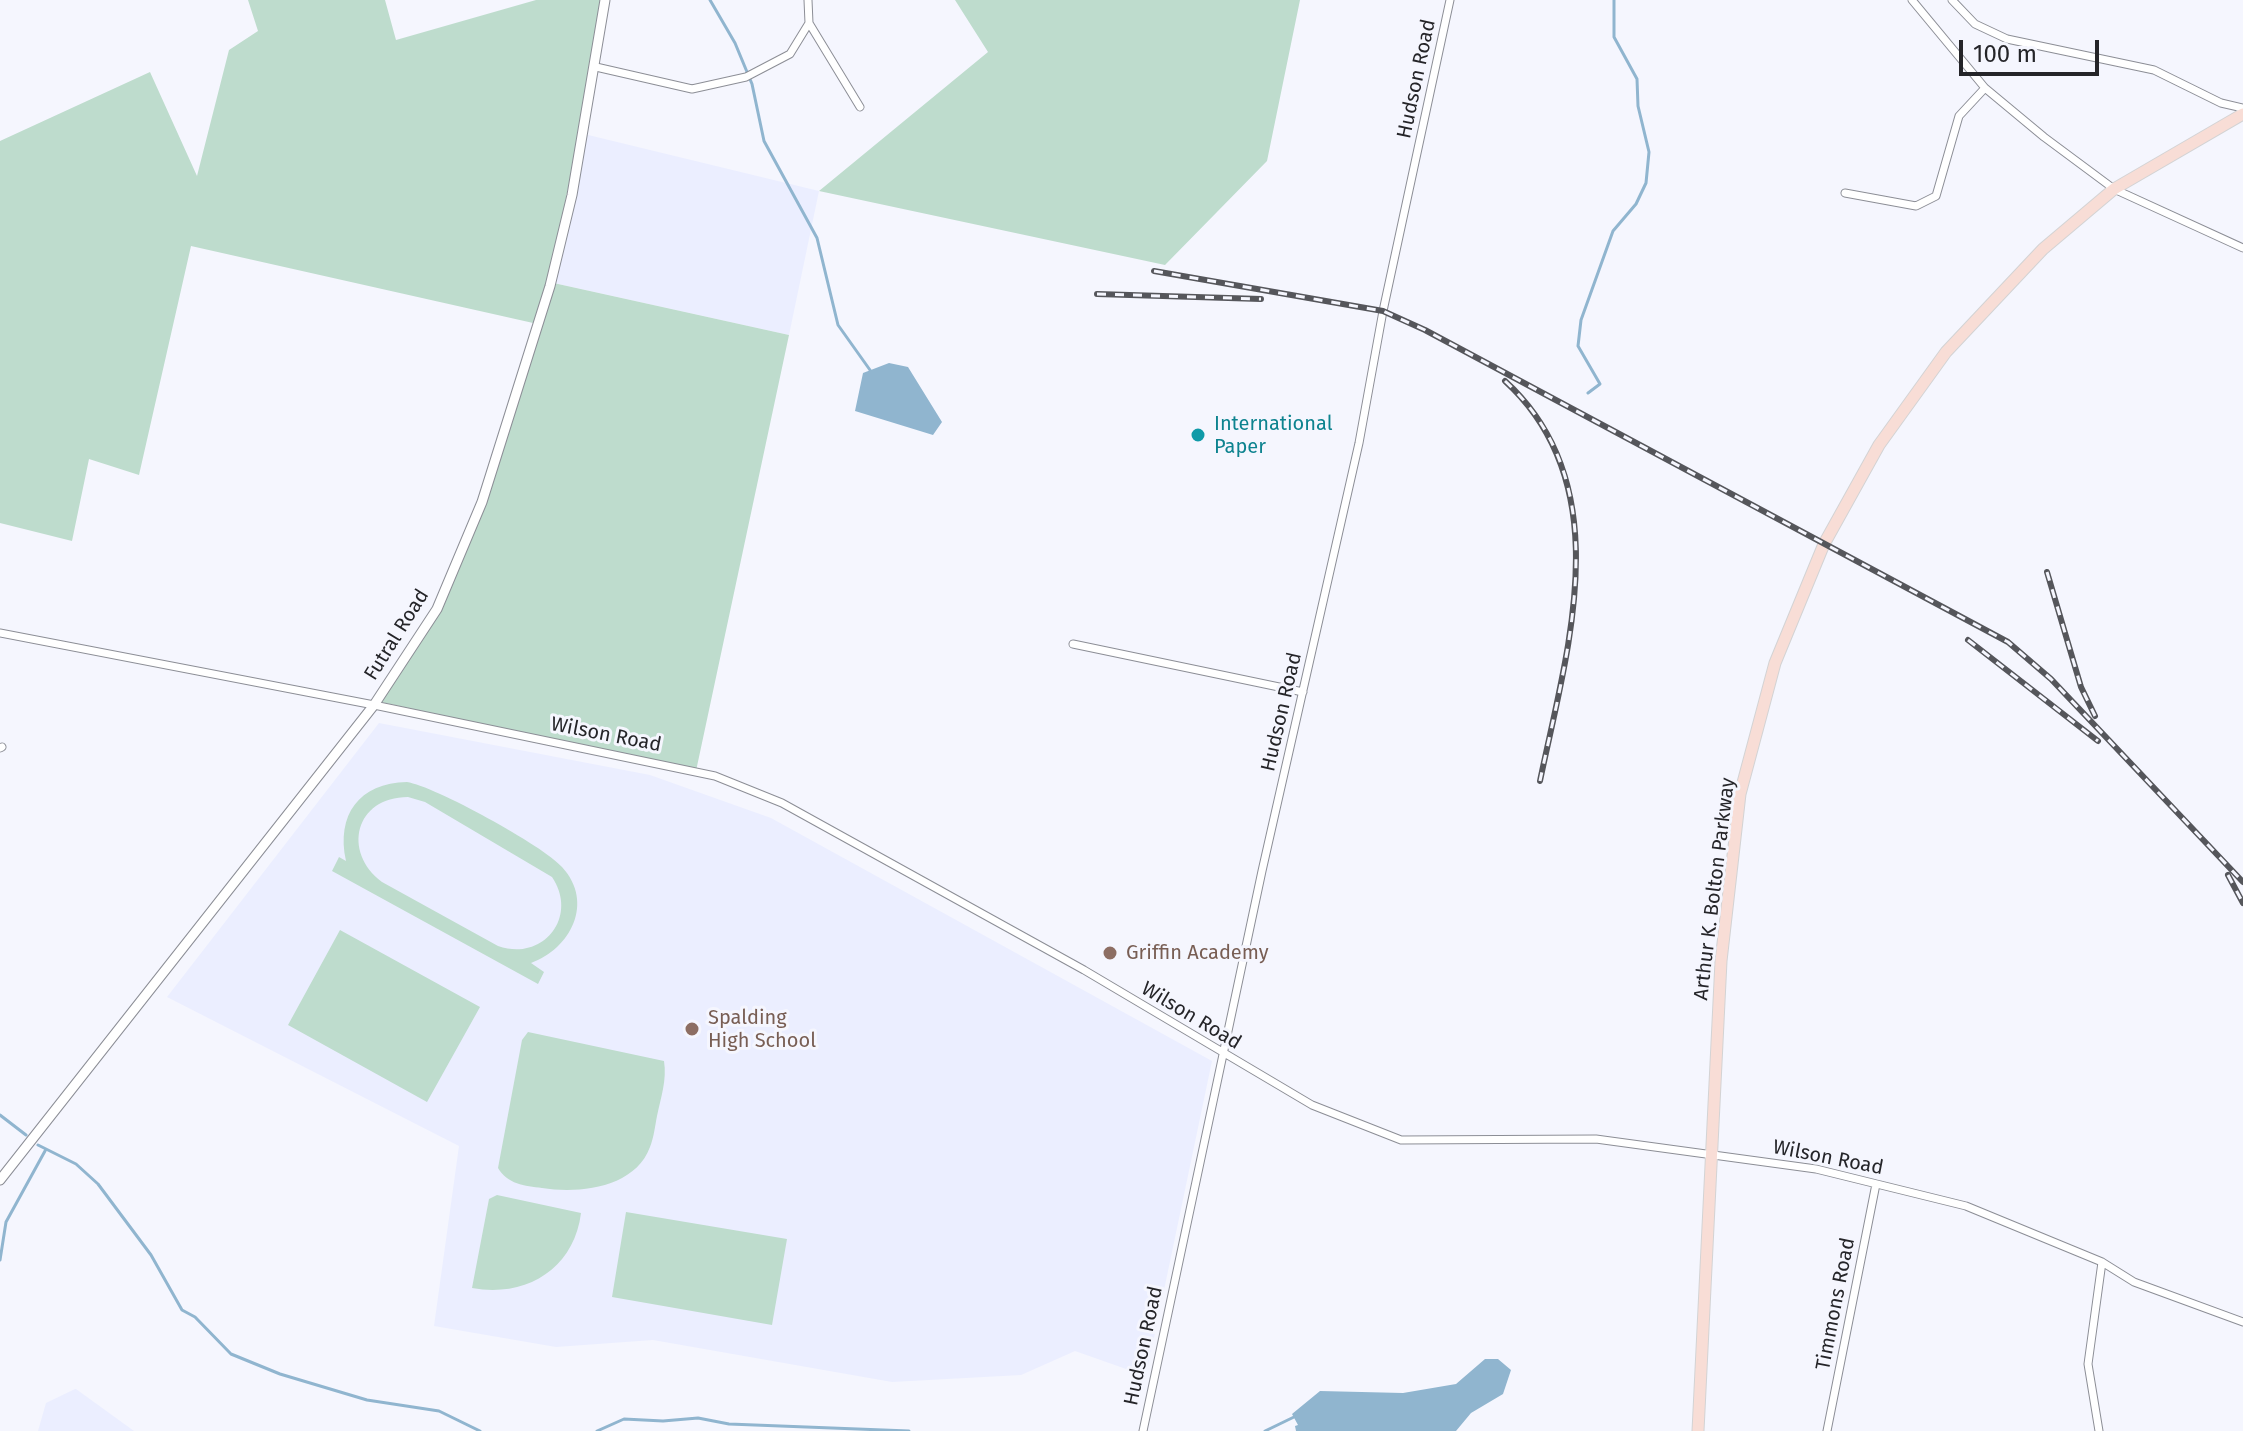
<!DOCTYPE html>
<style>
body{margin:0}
#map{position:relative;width:2243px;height:1431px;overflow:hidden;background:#f5f6fe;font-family:"Fira Sans",sans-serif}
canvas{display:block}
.scale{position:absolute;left:1959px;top:40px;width:140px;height:36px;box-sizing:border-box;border:4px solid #252529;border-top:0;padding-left:10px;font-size:24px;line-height:28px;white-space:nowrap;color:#252529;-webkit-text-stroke:6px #f5f6fe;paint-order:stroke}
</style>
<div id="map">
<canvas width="2243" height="1431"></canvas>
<div class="scale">100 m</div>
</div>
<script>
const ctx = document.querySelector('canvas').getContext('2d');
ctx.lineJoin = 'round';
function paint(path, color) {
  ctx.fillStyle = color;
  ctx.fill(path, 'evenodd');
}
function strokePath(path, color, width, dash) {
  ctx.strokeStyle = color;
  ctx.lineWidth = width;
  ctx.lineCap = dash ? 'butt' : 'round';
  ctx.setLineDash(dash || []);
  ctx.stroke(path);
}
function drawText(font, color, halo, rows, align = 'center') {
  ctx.font = font + ' "Fira Sans",sans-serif';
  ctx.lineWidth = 6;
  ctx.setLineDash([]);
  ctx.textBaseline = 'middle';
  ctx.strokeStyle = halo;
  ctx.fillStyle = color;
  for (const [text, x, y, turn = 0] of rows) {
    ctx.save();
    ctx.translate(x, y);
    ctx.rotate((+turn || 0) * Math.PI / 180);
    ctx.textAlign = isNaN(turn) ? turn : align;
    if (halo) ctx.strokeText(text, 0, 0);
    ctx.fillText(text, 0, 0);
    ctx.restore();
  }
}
paint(new Path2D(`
 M580,133L819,191L789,335L549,282Z
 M379,723L650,775L771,818L1212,1061L1146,1376L1075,1351L1021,1375L892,1382L653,1340L556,1347L434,1326L459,1146L167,997Z
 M75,1389H76L134,1431H38L46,1403Z`), '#ebeeff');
paint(new Path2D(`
 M248,0H385L396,40L536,0H606L549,282L789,335L696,771L381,702L445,601L542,325L191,246L139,475L89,459L72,541L0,523V141L150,72L197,176L229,50L258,31Z
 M955,0H1300L1267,161L1165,265L819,191L988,52Z
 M407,782C434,786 544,846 562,867C595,903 570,949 531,963L544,972L538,984L332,871L339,857L346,861C336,815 359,783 407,782ZM408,797L425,802L552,877C579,917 543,962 498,946L382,882C342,852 355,797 408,797Z
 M340,930L480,1007L427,1102L288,1025Z
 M528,1032L664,1061C667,1080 661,1097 657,1116C655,1126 654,1137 650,1147C635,1188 579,1194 542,1188C525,1186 507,1184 498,1168L522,1040Z
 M497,1195L581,1213C574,1269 526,1298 472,1288L489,1199Z
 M626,1212L787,1239L772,1325L612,1297Z`), '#bedccd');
paint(new Path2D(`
 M889,363L908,367L942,422L933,435L855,411L863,373Z
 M1485,1359H1498L1511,1370L1503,1394L1471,1413L1456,1431H1296L1295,1426L1298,1425L1292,1414L1320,1391L1403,1393L1456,1384Z`), '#90b5cf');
strokePath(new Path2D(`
 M710,0L735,43L752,84L764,141L817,238L838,325L870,370
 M1588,393L1600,384L1578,346L1581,320L1613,231L1636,204L1646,183L1649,152L1638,106L1637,79L1614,37V0
 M0,1115L26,1135
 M38,1145L76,1164L98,1184L151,1255L182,1310L195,1317L231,1354L280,1374L367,1400L439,1411L480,1431
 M0,1260L6,1222L45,1151
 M597,1431L624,1419L663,1421L698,1418L729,1424L909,1431
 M1265,1431L1294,1417`), '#90b5cf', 3);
const minor = new Path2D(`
 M1912,0L1985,88L2044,137L2114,189L2243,248
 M1952,0L1975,24L2007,39L2154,70L2221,103L2243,108
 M809,23L860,107
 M596,67L692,89L746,77L790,54L809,23L808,0
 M1845,193L1916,206L1936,196L1959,116L1985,88
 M0,633L374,705L715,776L782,803L1084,970L1312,1105L1401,1140L1596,1139L1816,1169L1966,1206L2102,1262L2134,1282L2243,1322
 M1073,644L1303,692
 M0,748L2,747
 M1143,1431L1262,871L1359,443L1383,311L1450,0
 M1827,1431L1876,1184
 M2099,1431L2088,1364L2102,1262`);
const tertiary = new Path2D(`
 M0,1180L374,705L437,609L482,502L550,286L572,195L605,0`);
const primary = new Path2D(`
 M1698,1431L1721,961L1740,794L1775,663L1824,544L1879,445L1946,352L2043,249L2114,189L2243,114`);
strokePath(minor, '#8c8e96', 9);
strokePath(tertiary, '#8c8e96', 11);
strokePath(primary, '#d3d3d4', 13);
strokePath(minor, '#fff', 7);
strokePath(tertiary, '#fff', 9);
strokePath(primary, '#f8ddd6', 11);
const rail = new Path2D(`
 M1154,271L1383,311L1425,330L2008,642L2051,679L2243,882
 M1097,294L1261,299
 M1505,381C1620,486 1567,650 1540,781
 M2047,572L2081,687L2095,716
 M1968,640L2098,741
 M2228,875L2243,903`);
strokePath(rail, '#55565b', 6);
strokePath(rail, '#f5f6fe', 3, [9]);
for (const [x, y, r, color] of [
 [1198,435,8,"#0f9aa8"],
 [1110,953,8,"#8d6e63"],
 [692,1029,8,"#8d6e63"]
]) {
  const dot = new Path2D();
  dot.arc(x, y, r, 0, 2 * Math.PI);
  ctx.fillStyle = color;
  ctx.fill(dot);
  strokePath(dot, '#f5f6fe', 3);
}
drawText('20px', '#252529', '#f5f6fe', [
 ["Hudson Road",1417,79,-78],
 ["Futral Road",397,635,-58],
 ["Hudson Road",1282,712,-77],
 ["Wilson Road",606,735,11],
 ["Arthur K. Bolton Parkway",1715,889,-83],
 ["Wilson Road",1191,1016,31],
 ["Wilson Road",1828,1158,11],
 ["Timmons Road",1836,1304,-79],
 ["Hudson Road",1144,1346,-78]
]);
drawText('20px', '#0d838f', '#f5f6fe', [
 ["International",1214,424],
 ["Paper",1214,447]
], 'left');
drawText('20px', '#785e54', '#f5f6fe', [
 ["Griffin Academy",1126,953],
 ["Spalding",708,1018],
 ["High School",708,1041]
], 'left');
</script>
